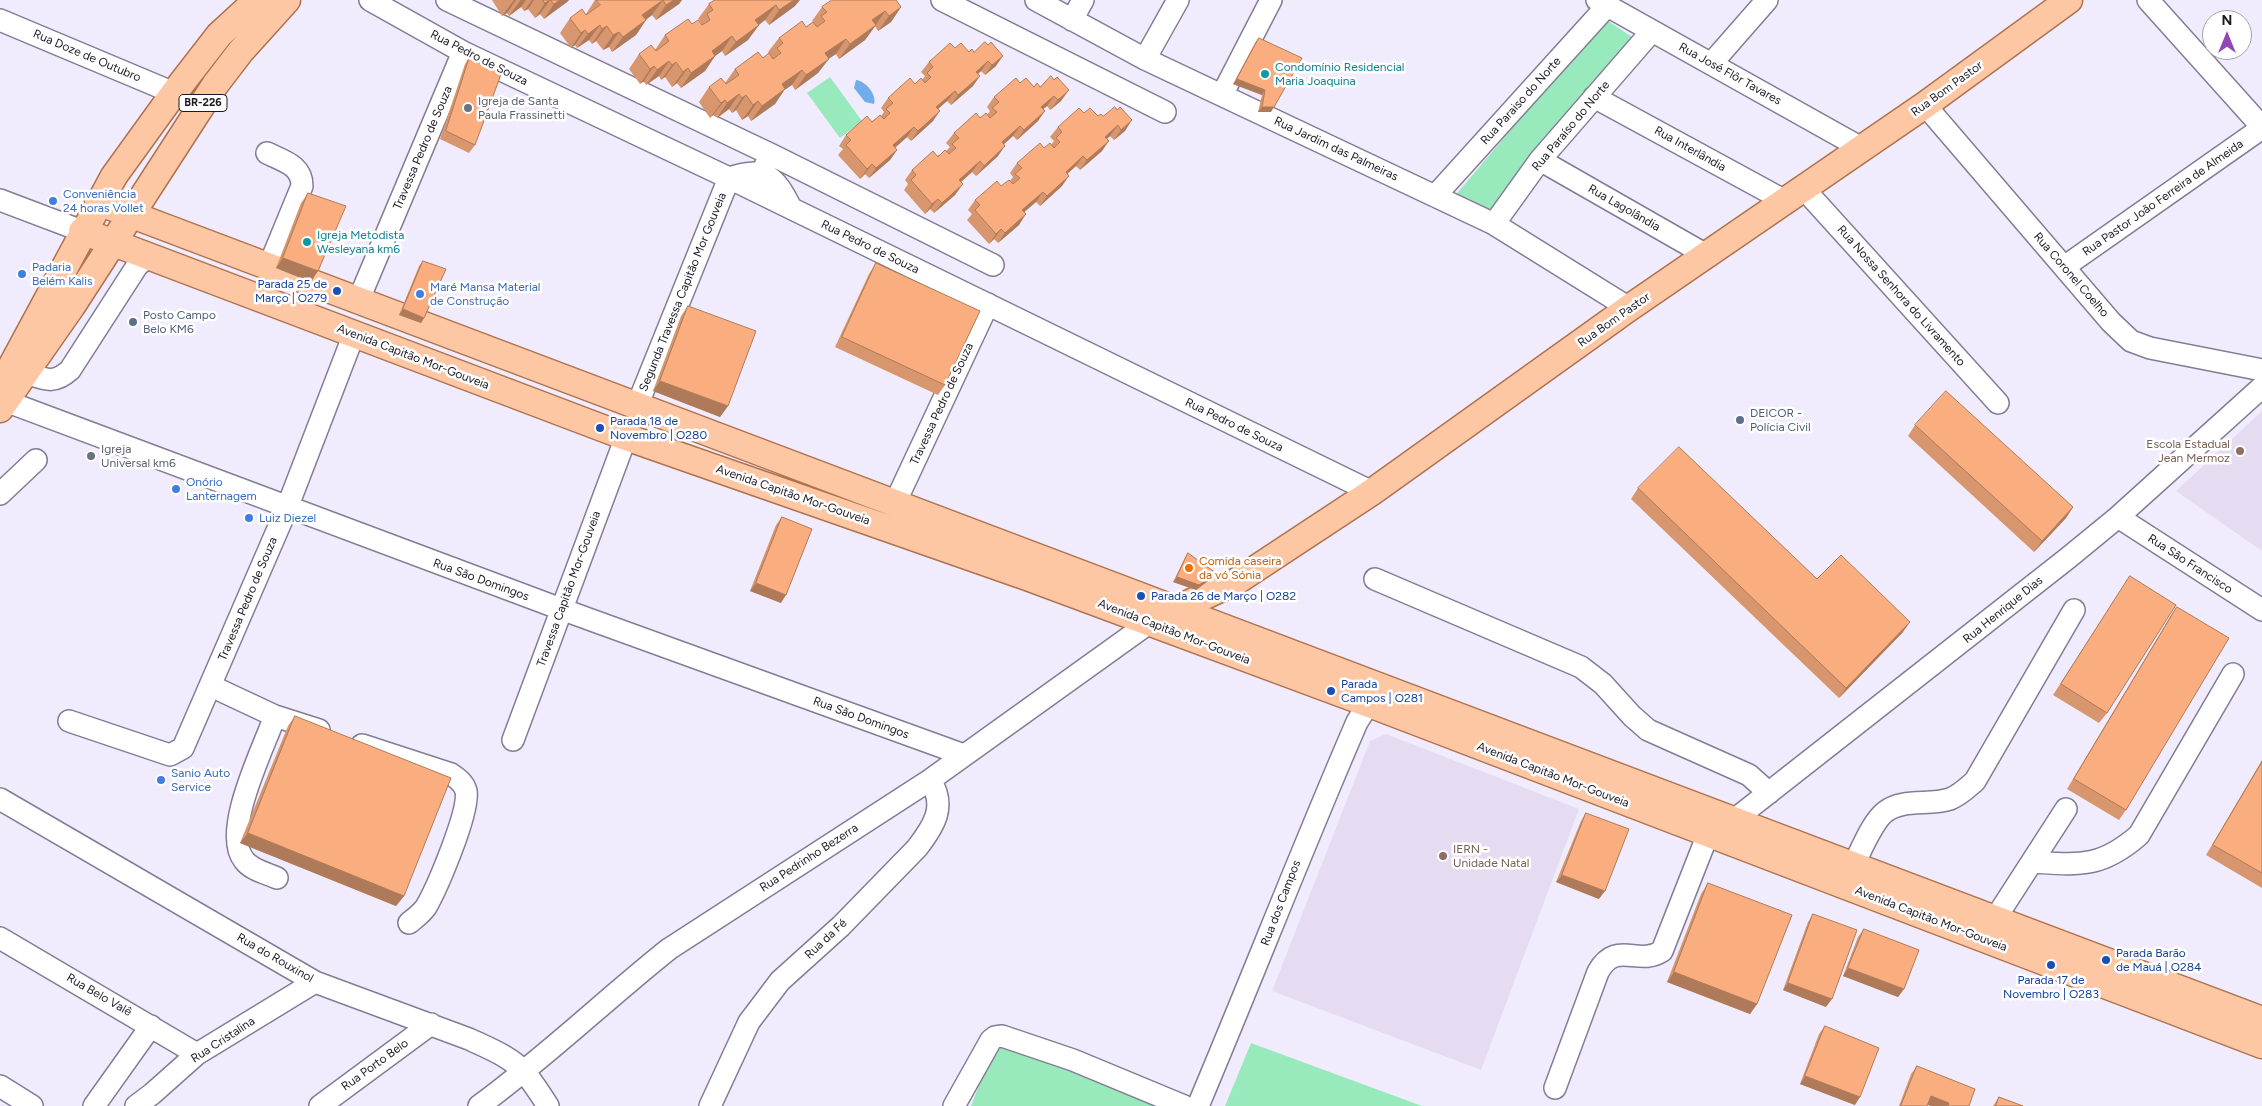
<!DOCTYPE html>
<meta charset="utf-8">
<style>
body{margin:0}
#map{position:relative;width:2262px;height:1106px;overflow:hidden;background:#f1ecfd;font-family:Figtree,sans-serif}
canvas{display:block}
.north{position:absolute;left:2202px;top:10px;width:50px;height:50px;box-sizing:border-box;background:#fff;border:1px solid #a4a3a7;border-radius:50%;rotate:0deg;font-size:14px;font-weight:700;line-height:20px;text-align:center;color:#1c1923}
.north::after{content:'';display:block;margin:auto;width:18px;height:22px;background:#9247b8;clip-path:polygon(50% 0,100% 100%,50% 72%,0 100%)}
</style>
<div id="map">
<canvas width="2262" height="1106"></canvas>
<div class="north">N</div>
</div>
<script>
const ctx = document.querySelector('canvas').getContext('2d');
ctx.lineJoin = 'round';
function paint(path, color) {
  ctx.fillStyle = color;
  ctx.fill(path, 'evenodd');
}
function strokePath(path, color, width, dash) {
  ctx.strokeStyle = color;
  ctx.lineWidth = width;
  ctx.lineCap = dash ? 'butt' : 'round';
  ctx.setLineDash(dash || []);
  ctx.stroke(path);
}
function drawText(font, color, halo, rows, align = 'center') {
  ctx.font = font + ' Figtree,sans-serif';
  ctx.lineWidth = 5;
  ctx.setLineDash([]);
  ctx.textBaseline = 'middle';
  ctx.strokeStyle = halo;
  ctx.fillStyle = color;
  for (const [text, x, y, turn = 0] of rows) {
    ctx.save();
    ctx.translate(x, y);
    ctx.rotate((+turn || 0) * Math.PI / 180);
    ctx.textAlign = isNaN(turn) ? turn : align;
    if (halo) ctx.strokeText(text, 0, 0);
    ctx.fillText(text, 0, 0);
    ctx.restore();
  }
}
paint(new Path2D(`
 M2262,411V551L2176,491Z
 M1386,734L1579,809L1481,1070L1272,991L1370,741Z`), '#e6dcf2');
paint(new Path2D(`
 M1605,19L1635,39L1486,215L1453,198Z
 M830,77L862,121L840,138L807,93Z
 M996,1042L1162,1106H971Z
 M1251,1043L1422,1106H1225Z`), '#98e9bb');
paint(new Path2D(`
 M856,80C866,81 877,95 874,104L865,102L854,88Z`), '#71adea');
const minor = new Path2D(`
 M370,0L463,52L729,178L1372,492
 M447,0L770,154L762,173
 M942,0L1165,112
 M1036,0L1145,59L1494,224L1629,308
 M1597,0L1863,149
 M2148,0L2262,127
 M0,20L174,93
 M1072,20L1083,0
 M1145,59L1178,0
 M1711,64L1767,0
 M1222,95L1271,0
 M1594,97L1787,202
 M1925,105L2111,322L2131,341L2150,348L2262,370
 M267,153C283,161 302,165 302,186L269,266
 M770,154L993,265
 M1540,160L1708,256
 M1804,189L1998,403
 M1435,196L1607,6
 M0,200L82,231
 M1494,224L1540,160L1652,31
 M2064,267L2262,128
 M359,299L463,52
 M26,373C45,379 53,385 70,370L137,266L147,257
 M0,399L561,609L964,755
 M637,406L729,178C765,166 775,176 791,208
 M0,494L36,460
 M895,503L988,304
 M2118,517L2262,610
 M1375,579L1581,667L1603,684L1632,716L1648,730L1749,775L1769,793
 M211,686L275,716L319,730
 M275,716C264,747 221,832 244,860C251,870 266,873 277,878
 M69,721L170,755L183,748L287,508L354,334
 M513,740L626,437
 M362,745L451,774C457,778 464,783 466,791C470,811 437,888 426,907C421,914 415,918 409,923
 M0,799L315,982L469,1039C488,1048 512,1057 526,1074C534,1084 541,1095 548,1106
 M1734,820L2068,558L2118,517L2262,387
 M2032,862C2080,865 2101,868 2139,835L2233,674
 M1853,866C1861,851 1872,822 1885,812C1903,798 1929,806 1950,799C1960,795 1967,788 1975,781L2074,610
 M1995,919L2066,809
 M0,938L197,1054
 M0,1086L32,1106
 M1555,1088L1598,972C1616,939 1638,967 1662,951L1708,834
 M94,1106L151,1026
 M136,1106L152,1094L197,1054L315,982
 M320,1106L431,1024
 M479,1106C546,1057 605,1000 669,949L930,780L1149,623
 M710,1106L749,1022L780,981L841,926L917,848C934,826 947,806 930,780
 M954,1106L991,1040L995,1037L1002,1036L1073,1060L1184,1106
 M1198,1106C1252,978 1302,849 1357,722L1364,711L1372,705`);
const major = new Path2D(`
 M98,202L2262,1020
 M82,231L626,437L1027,577L1372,705L2262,1045
 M5,378L114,176L174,93L219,35L257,0
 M0,409L72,306L215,85L241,51L287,0
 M1168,613L1237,581L1372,492L1629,308L1925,105L2069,0`);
strokePath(minor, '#837c95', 24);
strokePath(major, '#af724f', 29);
strokePath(minor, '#fff', 21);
strokePath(major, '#fec7a4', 26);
paint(new Path2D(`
 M492,0H569L567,2L544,19L540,14L535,18L528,9L524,11L521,7L509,16L507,13L502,16Z
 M595,0H682L679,4L656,20L652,15L646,20L636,35L612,52L609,47L603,50L596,41L592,44L589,40L577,48L575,45L571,48L560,33L570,18L586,14Z
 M715,0L795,6L769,25L765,20L759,25L748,40L725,56L722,51L715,56L705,71L681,88L677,83L672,87L665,77L661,80L659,76L646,85L644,81L640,84L629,69L639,54L655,50L665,35L692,24L701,23L698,19L709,4Z
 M822,7H901L891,22L878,31L875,26L865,40L839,59L836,54L829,58L818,73L795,90L792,85L785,89L775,104L751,121L748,116L742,120L736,110L732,113L729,109L717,118L714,114L710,118L699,102L709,87L725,83L735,69L763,58L771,56L768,52L779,38L806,27L813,22L812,21Z
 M1259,38L1271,112H1258L1262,95L1233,84L1255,43Z
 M955,48L969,52H974L996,66L985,75L981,71L978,74L973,86L951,105L947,101L938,109L933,121L911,141L907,137L895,147L897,150L890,160L869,178L865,174L860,179L838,155L843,149L839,146L846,135L881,116L884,112L881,108L888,98L922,80L925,76L921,72L929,62Z
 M470,56L475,145L469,153L440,139L465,64Z
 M1054,80L1061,101L1050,110L1047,106L1043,109L1038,121L1017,140L1013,136L1004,144L998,156L976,176L972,172L961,182L955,195L934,213L930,209L925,214L904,190L908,184L905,180L912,170L946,151L950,147L946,143L954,133L987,115L990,111L987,107L994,97L1020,83L1034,87H1040Z
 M1084,113L1098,116H1103L1125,131L1114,140L1110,136L1107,139L1102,151L1080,170L1076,166L1067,174L1062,186L1040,206L1036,202L1024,212L1019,225L998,243L994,239L989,244L967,220L972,214L968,210L975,200L1010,181L1013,177L1010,173L1017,163L1051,145L1054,141L1050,137L1058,127Z
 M308,193L311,282L276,268L301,203Z
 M423,261L424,318L421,323L399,315L419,266Z
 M876,263L945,385L938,395L835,347L869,274Z
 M688,306L728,406L720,417L653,391L681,316Z
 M1915,425L2073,507L2066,518L2034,552L1908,436Z
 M1638,488L1817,579L1903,632L1839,698L1631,499Z
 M782,517L781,603L750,591L776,525Z
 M1188,553L1216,573L1212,578L1196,590L1173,582L1185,558Z
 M2130,576L2107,713L2099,723L2053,695Z
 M2177,607L2126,810L2119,820L2067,789L2170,617Z
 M295,716L404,896L396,906L240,843L288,726Z
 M2262,760V888L2206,855Z
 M1586,813L1599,899L1556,882L1581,821Z
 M1708,883L1757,1004L1750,1014L1667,982L1701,894Z
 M1813,914L1826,1007L1783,990L1808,922Z
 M1864,929L1904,989L1898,997L1843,976L1858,937Z
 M1825,1026L1855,1105L1800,1084L1819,1034Z
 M1917,1066L1969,1106H1931L1927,1104V1106H1899L1911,1074Z
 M1999,1097L2023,1106H1993Z`), '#d7966d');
paint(new Path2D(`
 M514,0H516L507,13L502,16Z
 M521,0H526L521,7L509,16L520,1Z
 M532,0H534L528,9L524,11Z
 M550,0L540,14L535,18L545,3Z
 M560,0H569L567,2L544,19L554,4Z
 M663,0L652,15L632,30L642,15Z
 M674,0H682L679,4L656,20L666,5Z
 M794,0H800L795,6L769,25L779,10Z
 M776,5L765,20L745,35L755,20Z
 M901,7L891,22L878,31L889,16Z
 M885,11L875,26L872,20Z
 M646,20L636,35L612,52L623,37Z
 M600,25L589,40L577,48L588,34Z
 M759,25L748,40L725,56L736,42Z
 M876,25L865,40L839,59L850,44Z
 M607,26L596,41L592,44L602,29Z
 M585,30L575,45L571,48L581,33Z
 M619,32L609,47L603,50L613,35Z
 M732,36L722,51L701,66L712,51Z
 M846,39L836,54L815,68L825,53Z
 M715,56L705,71L681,88L691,73Z
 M1003,56L996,66L985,75L992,65Z
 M829,59L818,73L795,90L806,75Z
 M669,61L659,76L646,85L657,70Z
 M988,61L981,71L969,82L976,72Z
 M676,62L665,77L661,80L672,65Z
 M654,66L644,81L640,84L650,69Z
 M688,68L677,83L672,87L683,72Z
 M802,70L792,85L771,99L782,84Z
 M980,76L973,86L951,105L958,95Z
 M1237,79L1265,90L1262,95L1233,84Z
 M785,89L775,104L751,121L762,106Z
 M1069,90L1061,101L1050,110L1058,100Z
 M955,91L947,101L929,117L936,107Z
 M739,94L729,109L717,118L727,103Z
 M746,95L736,110L732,113L742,98Z
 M1054,96L1047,106L1034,117L1041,107Z
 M725,100L714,114L710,118L721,103Z
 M758,101L748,116L742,120L753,105Z
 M1262,107H1274L1271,112H1258Z
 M940,111L933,121L911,141L918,131Z
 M1045,111L1038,121L1017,140L1024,130Z
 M1132,120L1125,131L1114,140L1121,130Z
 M1118,125L1110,136L1098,147L1105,137Z
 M1020,126L1013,136L995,152L1002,142Z
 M914,127L907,137L886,156L893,145Z
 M1109,141L1102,151L1080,170L1087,160Z
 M1005,146L998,156L976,176L984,166Z
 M897,150L890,160L869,178L876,168Z
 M1083,156L1076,166L1058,182L1066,172Z
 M980,161L972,172L952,190L959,180Z
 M872,164L865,174L860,179L867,169Z
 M1069,176L1062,186L1040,206L1047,196Z
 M963,184L955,195L934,213L942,203Z
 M1043,192L1036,202L1015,220L1022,210Z
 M938,199L930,209L925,214L932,204Z
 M1026,214L1019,225L998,243L1005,233Z
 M1001,229L994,239L989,244L996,234Z
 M283,258L318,271L311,282L276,268Z
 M403,309L424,318L421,323L399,315Z
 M660,381L728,406L720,417L653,391Z
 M2073,507L2066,518L2034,552L2042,541Z
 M1216,573L1212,578L1196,590L1173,582L1177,577Z
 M756,583L786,595L781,603L750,591Z
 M1910,622L1903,632L1839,698L1846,688Z
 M248,833L404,896L396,906L240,843Z
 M1562,875L1605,891L1599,899L1556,882Z
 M1848,968L1904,989L1898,997L1843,976Z
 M1674,972L1757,1004L1750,1014L1667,982Z
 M1788,983L1832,999L1826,1007L1783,990Z
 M1805,1076L1860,1097L1855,1105L1800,1084Z
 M1931,1096L1949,1103L1947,1106H1931L1925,1104Z`), '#af7a59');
const building = new Path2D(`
 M543,0H550L545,3Z
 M551,0H560L554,4Z
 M596,0H674L666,5L663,0L642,15L646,20L623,37L619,32L613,35L607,26L602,29L600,25L588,34L585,30L581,33L570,18L582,9L586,15L600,5Z
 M715,0H794L779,10L776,5L755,20L759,25L736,42L732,36L712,51L715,56L691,73L688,68L683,72L676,62L672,65L669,61L657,70L654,66L650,69L639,54L651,45L656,51L669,41L665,35L688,19L692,24L698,20L702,25L710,20L707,14L713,10L709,4Z
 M832,0H896L901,7L889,16L885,11L872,20L876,25L850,44L846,39L825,53L829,59L806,75L802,70L782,84L785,89L762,106L758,101L753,105L746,95L742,98L739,94L727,103L725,100L721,103L709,87L721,78L726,84L739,75L735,69L758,52L763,58L769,53L773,59L781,53L777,48L783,43L779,38L802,21L806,27L813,22L817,27L825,21L821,16L827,12L822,7Z
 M1259,38L1302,58L1274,107H1262L1265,90L1237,79Z
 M985,42L988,45L991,42L1003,56L992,65L988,61L976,72L980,76L958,95L955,91L936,107L940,111L918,131L914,127L893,145L897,150L876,168L872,164L867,169L846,145L851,140L846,135L867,116L872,122L880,115L884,119L890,113L886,109L893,103L888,98L910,78L915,84L921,78L925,83L931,77L927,73L933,67L929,62L950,43L955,48L961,43L969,52L972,49L974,52Z
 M470,56L503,69L475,145L446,131Z
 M1051,76L1054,80L1057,77L1069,90L1058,100L1054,96L1041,107L1045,111L1024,130L1020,126L1002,142L1005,146L984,166L980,161L959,180L963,184L942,203L938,199L932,204L911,180L916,175L912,170L933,151L938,157L945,150L949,154L956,148L952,144L959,138L954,133L976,113L980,118L986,113L990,118L997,112L992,108L999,102L994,97L1016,78L1020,83L1026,78L1034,87L1037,83L1040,87Z
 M1115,107L1117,110L1120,107L1132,120L1121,130L1118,125L1105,137L1109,141L1087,160L1083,156L1066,172L1069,176L1047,196L1043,192L1022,210L1026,214L1005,233L1001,229L996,234L975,210L980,205L975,200L997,181L1001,186L1009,180L1013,184L1020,178L1015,174L1022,168L1017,163L1040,143L1044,148L1050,143L1054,148L1060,142L1056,138L1062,132L1058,127L1079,108L1084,113L1090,108L1098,116L1101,114L1103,116Z
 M308,193L346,206L318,271L283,258Z
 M423,261L446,269L424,318L403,309Z
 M876,263L980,311L945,385L842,337Z
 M688,306L756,331L728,406L660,381Z
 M1946,391L2073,507L2042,541L1915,425Z
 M1679,447L1817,579L1841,555L1910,622L1846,688L1638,488Z
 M782,517L812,529L786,595L756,583Z
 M1188,553L1216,573L1199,585L1177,577Z
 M2130,576L2176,605L2107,713L2061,684Z
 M2177,607L2229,638L2126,810L2074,779Z
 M295,716L451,778L404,896L248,833Z
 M2262,762V873L2213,845Z
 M1586,813L1629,829L1605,891L1562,875Z
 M1708,883L1792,915L1757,1004L1674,972Z
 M1813,914L1857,930L1832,999L1788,983Z
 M1864,929L1919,950L1904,989L1848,968Z
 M1825,1026L1879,1048L1860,1097L1805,1076Z
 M1917,1066L1975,1089L1969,1106H1948L1949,1103L1931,1096L1927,1106H1901Z
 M1999,1097L2023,1106H1996Z`);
paint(building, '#faae7f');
strokePath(building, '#af7a59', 1);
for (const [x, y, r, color] of [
 [1265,74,5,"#0f9aa8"],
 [468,108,5,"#6b7280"],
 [53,201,5,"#3f7fe0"],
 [307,242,5,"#0f9aa8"],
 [22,274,5,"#3f7fe0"],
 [337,291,5,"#1a4fb4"],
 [420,294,5,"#3f7fe0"],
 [133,322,5,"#5c6f8a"],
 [1740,420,5,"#5c6f8a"],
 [600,428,5,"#1a4fb4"],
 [2240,451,5,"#8d6e63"],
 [91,456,5,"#6b7280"],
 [176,489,5,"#3f7fe0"],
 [249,518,5,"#3f7fe0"],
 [1189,568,5,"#e8710a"],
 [1141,596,5,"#1a4fb4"],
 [1331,691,5,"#1a4fb4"],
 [161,780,5,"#3f7fe0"],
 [1443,856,5,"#8d6e63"],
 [2106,960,5,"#1a4fb4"],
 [2051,965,5,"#1a4fb4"]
]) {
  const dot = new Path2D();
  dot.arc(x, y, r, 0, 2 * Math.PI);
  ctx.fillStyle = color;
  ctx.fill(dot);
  strokePath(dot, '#fff', 2);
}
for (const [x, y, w] of [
 [203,103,48]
]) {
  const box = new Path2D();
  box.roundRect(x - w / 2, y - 8.5, w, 17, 4);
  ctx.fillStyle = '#fff';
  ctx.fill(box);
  strokePath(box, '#1c1923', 1);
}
drawText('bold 11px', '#1c1923', null, [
 ["BR-226",203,103]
]);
drawText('12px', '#1c1923', '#fff', [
 ["Rua Doze de Outubro",87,56,23],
 ["Rua Pedro de Souza",479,58,27],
 ["Rua José Flôr Tavares",1730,74,29],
 ["Rua Bom Pastor",1947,89,-36],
 ["Rua Paraiso do Norte",1521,101,-48],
 ["Rua Paraíso do Norte",1571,126,-50],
 ["Travessa Pedro de Souza",423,148,-67],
 ["Rua Jardim das Palmeiras",1336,149,25],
 ["Rua Interlândia",1690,149,29],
 ["Rua Pastor João Ferreira de Almeida",2163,198,-35],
 ["Rua Lagolândia",1624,208,30],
 ["Rua Pedro de Souza",870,247,26],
 ["Rua Coronel Coelho",2071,275,49],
 ["Segunda Travessa Capitão Mor Gouveia",683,292,-68],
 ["Rua Nossa Senhora do Livramento",1901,296,48],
 ["Rua Bom Pastor",1614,320,-35],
 ["Avenida Capitão Mor-Gouveia",413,357,21],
 ["Travessa Pedro de Souza",942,404,-65],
 ["Rua Pedro de Souza",1234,425,26],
 ["Avenida Capitão Mor-Gouveia",793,495,19],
 ["Rua São Francisco",2190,564,33],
 ["Rua São Domingos",481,580,20],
 ["Travessa Capitão Mor-Gouveia",569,589,-70],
 ["Travessa Pedro de Souza",248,599,-67],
 ["Rua Henrique Dias",2003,610,-39],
 ["Avenida Capitão Mor-Gouveia",1174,632,21],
 ["Rua São Domingos",861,718,20],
 ["Avenida Capitão Mor-Gouveia",1553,775,21],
 ["Rua Pedrinho Bezerra",809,858,-33],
 ["Rua dos Campos",1281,903,-69],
 ["Avenida Capitão Mor-Gouveia",1931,919,21],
 ["Rua da Fé",826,939,-43],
 ["Rua do Rouxinol",275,958,30],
 ["Rua Belo Valê",99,995,30],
 ["Rua Cristalina",223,1040,-33],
 ["Rua Porto Belo",375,1065,-36]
]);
drawText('12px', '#0d838f', '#fff', [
 ["Condomínio Residencial",1275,67],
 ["Maria Joaquina",1275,81],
 ["Igreja Metodista",317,235],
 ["Wesleyana km6",317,249]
], 'left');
drawText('12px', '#5b616d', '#fff', [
 ["Igreja de Santa",478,101],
 ["Paula Frassinetti",478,115],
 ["Igreja",101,449],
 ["Universal km6",101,463]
], 'left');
drawText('12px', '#366cbe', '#fff', [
 ["Conveniência",63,194],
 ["24 horas Vollet",63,208],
 ["Padaria",32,267],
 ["Belém Kalis",32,281],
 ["Maré Mansa Material",430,287],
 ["de Construção",430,301],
 ["Onório",186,482],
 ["Lanternagem",186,496],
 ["Luiz Diezel",259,518],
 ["Sanio Auto",171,773],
 ["Service",171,787]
], 'left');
drawText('12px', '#164399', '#fff', [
 ["Parada 25 de",327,284,"right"],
 ["Março | O279",327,298,"right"],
 ["Parada 18 de",610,421],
 ["Novembro | O280",610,435],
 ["Parada 26 de Março | O282",1151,596],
 ["Parada",1341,684],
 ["Campos | O281",1341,698],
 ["Parada Barão",2116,953],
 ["de Mauá | O284",2116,967],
 ["Parada 17 de",2051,980,"center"],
 ["Novembro | O283",2051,994,"center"]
], 'left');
drawText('12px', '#4e5e75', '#fff', [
 ["Posto Campo",143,315],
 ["Belo KM6",143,329],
 ["DEICOR -",1750,413],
 ["Polícia Civil",1750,427]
], 'left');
drawText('12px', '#785e54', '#fff', [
 ["Escola Estadual",2230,444],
 ["Jean Mermoz",2230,458],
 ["IERN -",1453,849,"left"],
 ["Unidade Natal",1453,863,"left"]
], 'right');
drawText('12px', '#c56008', '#fff', [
 ["Comida caseira",1199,561],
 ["da vó Sónia",1199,575]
], 'left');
</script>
